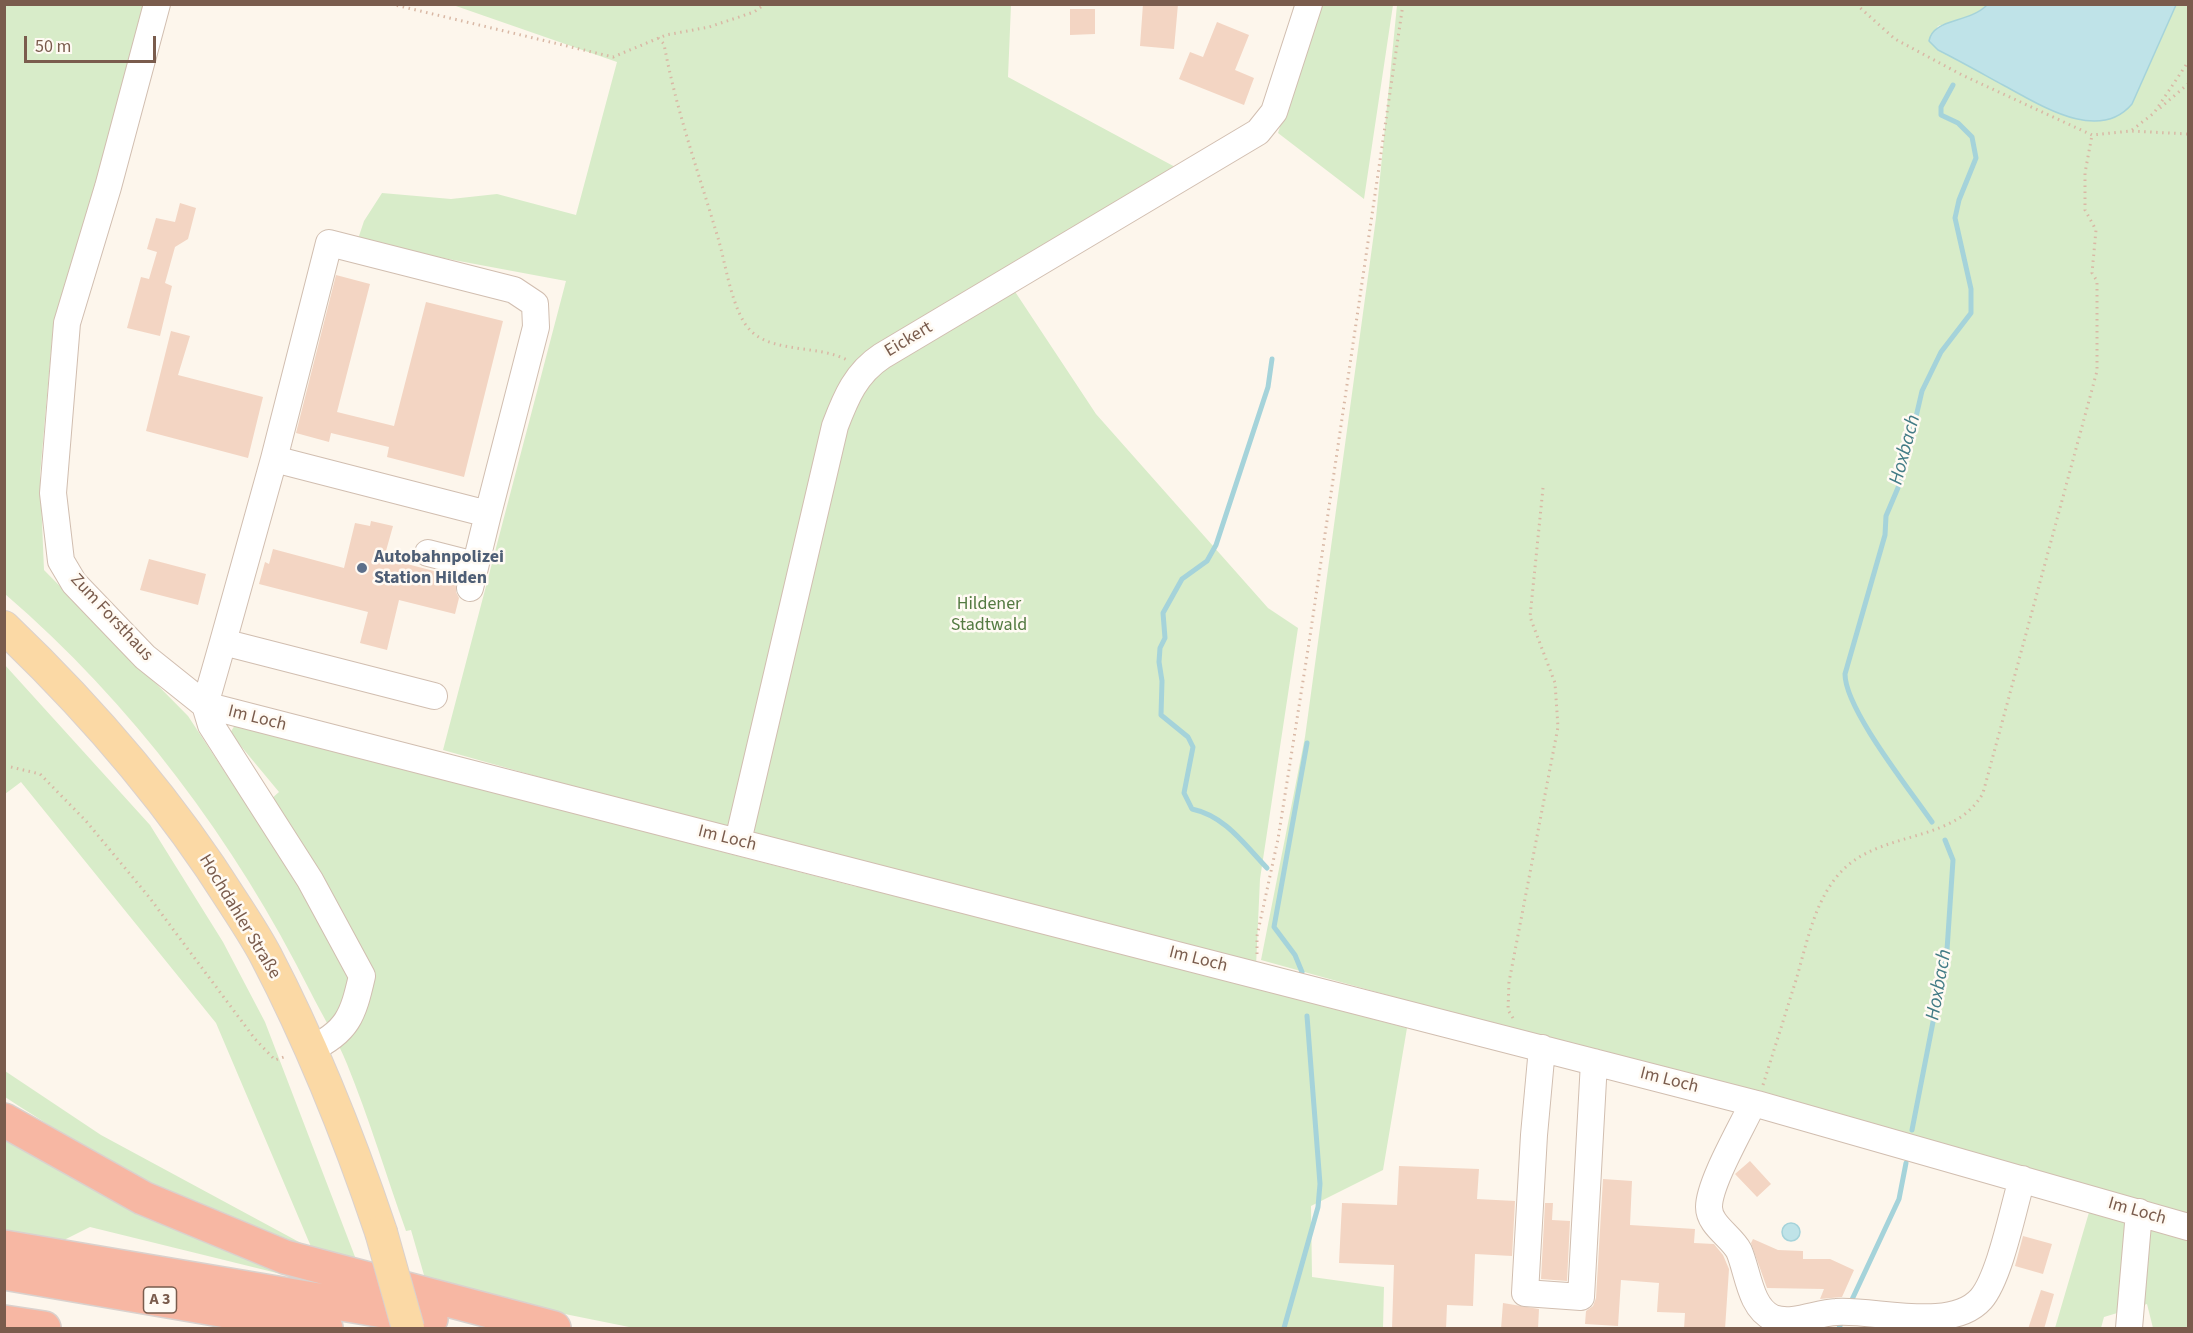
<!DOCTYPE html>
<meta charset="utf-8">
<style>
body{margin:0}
#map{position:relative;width:2193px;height:1333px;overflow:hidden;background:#fdf6ec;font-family:"Source Sans 3",sans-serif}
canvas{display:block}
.frame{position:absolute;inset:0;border:6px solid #7a5c4d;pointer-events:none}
.scale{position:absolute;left:24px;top:36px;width:132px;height:27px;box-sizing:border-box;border:3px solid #7a5c4d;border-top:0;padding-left:8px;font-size:18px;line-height:21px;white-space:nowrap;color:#7a5c4d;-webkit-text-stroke:4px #fffaf3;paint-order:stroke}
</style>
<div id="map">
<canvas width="2193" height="1333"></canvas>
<div class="frame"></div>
<div class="scale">50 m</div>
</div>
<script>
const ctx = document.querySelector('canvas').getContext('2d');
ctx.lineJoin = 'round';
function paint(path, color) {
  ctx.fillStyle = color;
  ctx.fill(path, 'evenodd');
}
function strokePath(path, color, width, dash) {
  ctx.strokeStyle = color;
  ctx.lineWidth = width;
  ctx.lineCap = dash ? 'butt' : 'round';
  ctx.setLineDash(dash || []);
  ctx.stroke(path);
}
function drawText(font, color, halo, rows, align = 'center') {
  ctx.font = font + ' "Source Sans 3",sans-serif';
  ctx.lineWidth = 5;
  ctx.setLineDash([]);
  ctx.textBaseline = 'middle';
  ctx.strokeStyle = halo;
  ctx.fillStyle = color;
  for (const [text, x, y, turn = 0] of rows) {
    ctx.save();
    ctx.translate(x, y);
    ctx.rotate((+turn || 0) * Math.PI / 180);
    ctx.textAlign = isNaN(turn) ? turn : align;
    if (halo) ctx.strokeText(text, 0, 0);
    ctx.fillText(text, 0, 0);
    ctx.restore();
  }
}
paint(new Path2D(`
 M5,5H149L102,177L53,328L40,475L44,570L188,716L253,815L279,792L230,733L235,725L857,887L863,868L443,750L566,281L357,242L364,221L382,193L451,199L497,194L576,215L617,62L453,5H1011L1008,77L1177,168L1004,275L1096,414L1268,608L1298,628L1260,879L1255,988L1407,1028L1383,1170L1311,1206L1312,1277L1384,1287L1383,1328H634L466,1294L426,1282L411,1230L406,1231C386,1175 369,1118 347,1064C337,1039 322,1015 310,991C235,841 132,703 5,594Z
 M1319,5H1393L1364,199L1278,133Z
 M1397,5H1987L1969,18L1938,26L1929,41L1938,50L1964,63L2132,104L2176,5H2188V1217L1261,960L1305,737L1376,218Z
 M4,664L150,825L223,942L265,1022L357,1262C327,1253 296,1246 266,1236C172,1203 87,1150 5,1097V1071L101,1135L312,1249L216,1023L21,782L5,794Z
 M4,1135L342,1289L90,1227L54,1245L5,1236Z
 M2090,1209L2188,1240V1328H2153L2147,1304L2104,1317L2101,1328H2055Z`), '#d8ecc9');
const water = new Path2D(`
 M1987,5V4L2176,5L2132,104C2098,144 2039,104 2003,85C1981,73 1960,61 1938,50L1929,41C1933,18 1968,24 1987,5Z
 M1782 1232a9 9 0 1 1 18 0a9 9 0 1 1-18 0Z`);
paint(water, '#bfe3e8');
strokePath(water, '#a5d3da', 1.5);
strokePath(new Path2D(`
 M1932,822C1910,790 1845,709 1845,674L1885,535L1886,516L1900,483V465L1909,447L1922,391L1941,352L1971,313V289L1955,218L1959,200L1976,158L1972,137L1958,123L1941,115V107L1953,85
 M1267,868C1244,844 1225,816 1192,809L1184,793L1193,747L1188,737L1161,715L1162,681L1159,662L1160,648L1165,638L1163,613L1182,579L1207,561L1216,545L1268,387L1272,359
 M1302,972L1295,955L1274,927L1307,743
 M1912,1130L1947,950L1953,860L1945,840
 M1849,1306L1899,1199L1906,1163
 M1284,1328L1318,1207L1320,1184L1307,1016
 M1839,1328L1843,1319`), '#a5d3da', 5);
paint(new Path2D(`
 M1143,4H1178L1174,49L1140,46Z
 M1070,9H1095V34L1070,35Z
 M1217,22L1249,35L1235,70L1254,78L1244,105L1179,79L1190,52L1203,57Z
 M180,203L196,208L188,239L175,247L165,283L172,286L160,336L127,328L141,277L149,279L157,252L147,249L156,218L175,222Z
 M336,275L370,284L337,412L394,426L426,302L503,321L464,477L387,457L389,447L331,433L329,442L296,433Z
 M171,331L190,336L178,375L263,397L248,458L146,431Z
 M371,521L393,526L384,558L457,577L456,592L459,598L455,614L399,600L387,650L360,643L368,612L259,584L265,562L269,564L273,549L344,568L355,523L370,526Z
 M149,559L206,574L198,605L140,590Z
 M1750,1161L1771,1184L1757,1197L1735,1174Z
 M1399,1166L1479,1169L1477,1199L1515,1201L1512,1256L1475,1254L1473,1306L1447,1305L1446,1329H1392L1394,1265L1339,1263L1342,1203L1397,1205Z
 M1603,1179L1632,1181L1630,1225L1695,1229L1694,1243L1714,1244L1723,1255L1729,1269L1725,1329H1684L1685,1313L1657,1312L1659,1283L1621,1280L1618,1326L1585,1324L1586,1311L1593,1306L1596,1298Z
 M1545,1203H1553L1552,1220L1570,1221L1567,1281L1541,1279Z
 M2023,1236L2052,1244L2043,1274L2015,1266Z
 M1753,1239L1778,1250L1803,1251V1259H1830L1854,1270L1842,1297L1820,1299L1824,1289L1767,1288L1751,1243Z
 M2041,1290L2054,1294L2044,1329H2028Z
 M1503,1303L1539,1309L1538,1329H1501Z`), '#f3d5c3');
const minor = new Path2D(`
 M157,4L108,187L67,323L53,493L61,561L74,583L145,657L205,705L211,725L310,880L362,976C353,1015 348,1032 309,1050
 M274,459L329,243L514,290L535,304L536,327L488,514
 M428,553L475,565
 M223,642L274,459L488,514L470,588
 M205,705L1757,1104L2188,1227
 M205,705L223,642L434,696
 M738,841L835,426C846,397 856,373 882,356L1258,132L1274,112L1309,4
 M1542,1048L1534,1135L1525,1293L1581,1297L1594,1062
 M1753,1103C1742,1127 1709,1183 1709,1207C1709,1225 1731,1236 1739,1251C1748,1272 1750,1308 1773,1318C1793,1325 1816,1313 1836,1312C1875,1309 1951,1333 1981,1299C2000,1277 2013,1209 2022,1179
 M2129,1328L2139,1212`);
const major = new Path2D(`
 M4,627C91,710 169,800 233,902C244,919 256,937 266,956C312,1044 349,1137 381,1232`);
const highway = new Path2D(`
 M4,1120L143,1198L285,1257L554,1328
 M4,1247L431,1319
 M4,1273L326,1328
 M4,1322L44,1328`);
strokePath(minor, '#d1beb0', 28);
strokePath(major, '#dad1cd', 34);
strokePath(highway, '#dad1cd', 36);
strokePath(new Path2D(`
 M391,4L613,57L666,35L709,27L754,12L765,4
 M1856,4L1895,39L1962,75L2092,135L2131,131L2188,134
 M658,38L664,44C676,110 699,174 718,238C726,264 732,314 752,332C775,353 819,345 847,360
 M2160,108L2188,84
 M2132,130L2154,113L2188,62
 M11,767L40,774L86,821L149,897L255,1039L275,1060L287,1056
 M1257,954V936L1278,839L1309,643L1403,4
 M1513,1018L1508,1010L1509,982L1558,727L1555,683L1530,617L1543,488
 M1763,1085C1774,1050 1785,1015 1796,980C1808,940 1816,889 1852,862C1892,832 1958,839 1983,793L2097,371V281L2092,273L2096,230L2085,210V173L2092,135`), '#d9b8a5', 3, [1.5, 4.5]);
strokePath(minor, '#fff', 26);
strokePath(major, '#fbd9a5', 32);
strokePath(highway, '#f7b7a3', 33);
const majorBridge = new Path2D(`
 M381,1232L408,1328`);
strokePath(majorBridge, '#dad1cd', 34, []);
strokePath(majorBridge, '#fbd9a5', 32);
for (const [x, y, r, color] of [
 [362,568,6,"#5c6f8a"]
]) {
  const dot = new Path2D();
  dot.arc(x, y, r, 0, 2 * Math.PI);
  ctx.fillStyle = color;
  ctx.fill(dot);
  strokePath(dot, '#fffaf3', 2);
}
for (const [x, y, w] of [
 [160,1300,33]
]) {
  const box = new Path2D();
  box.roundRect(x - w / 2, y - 13, w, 26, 4.5);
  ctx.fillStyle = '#fffaf3';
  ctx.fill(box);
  strokePath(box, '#7a5c4d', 1.5);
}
drawText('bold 16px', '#7a5c4d', null, [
 ["A 3",160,1300]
]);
drawText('18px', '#7a5c4d', '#fffaf3', [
 ["Eickert",909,340,-31],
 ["Zum Forsthaus",111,618,47],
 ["Im Loch",257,719,14],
 ["Im Loch",727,839,14],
 ["Hochdahler Straße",239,917,59],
 ["Im Loch",1198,960,14],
 ["Im Loch",1669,1081,14],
 ["Im Loch",2137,1212,16]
]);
drawText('bold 18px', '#4e5e75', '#fffaf3', [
 ["Autobahnpolizei",374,558],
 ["Station Hilden",374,579]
], 'left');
drawText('18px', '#537a41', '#fffaf3', [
 ["Hildener",989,605],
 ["Stadtwald",989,626]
]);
drawText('italic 20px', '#437c86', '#fffaf3', [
 ["Hoxbach",1906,450,-75],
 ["Hoxbach",1940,985,-80]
]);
</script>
